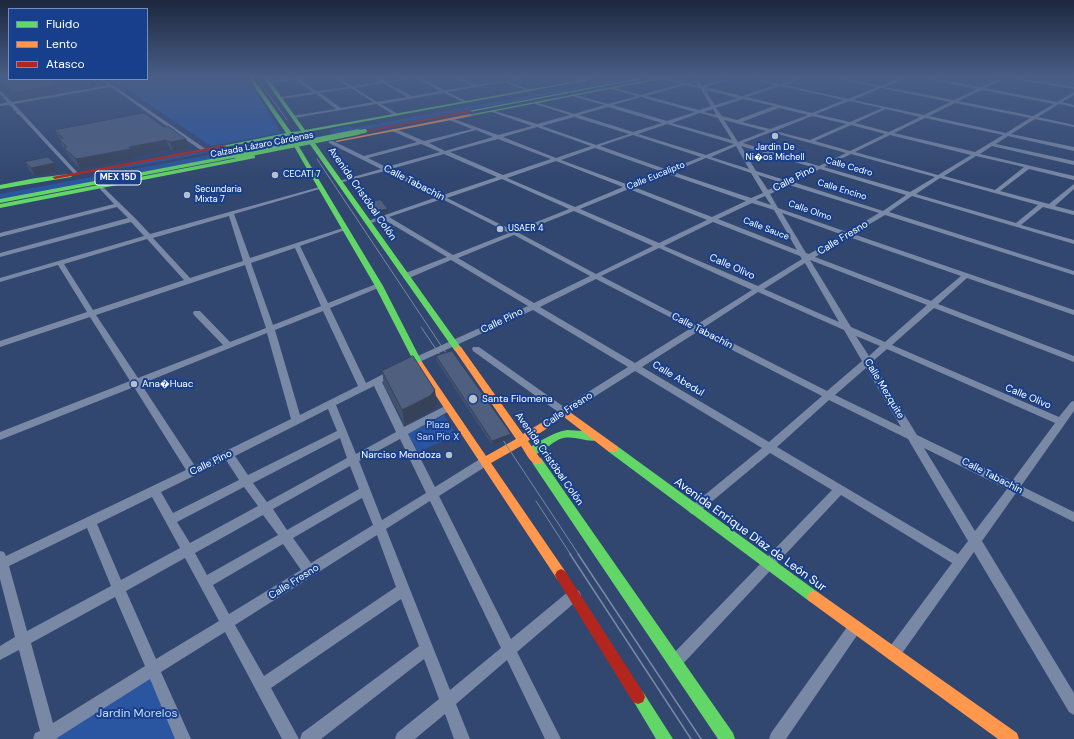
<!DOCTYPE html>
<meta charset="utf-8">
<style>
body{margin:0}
#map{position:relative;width:1074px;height:739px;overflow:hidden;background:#324770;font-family:"DM Sans",sans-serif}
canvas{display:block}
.legend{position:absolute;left:8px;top:8px;width:140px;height:72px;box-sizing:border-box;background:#173f8b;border:1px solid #748cb9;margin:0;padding:5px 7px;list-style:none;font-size:12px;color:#fff}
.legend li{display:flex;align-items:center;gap:8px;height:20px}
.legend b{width:20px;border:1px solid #748cb9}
</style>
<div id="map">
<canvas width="1074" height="739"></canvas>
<ul class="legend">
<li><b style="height:5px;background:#63d668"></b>Fluido</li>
<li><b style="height:5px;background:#ff974d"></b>Lento</li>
<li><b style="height:5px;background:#b3261e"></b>Atasco</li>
</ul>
</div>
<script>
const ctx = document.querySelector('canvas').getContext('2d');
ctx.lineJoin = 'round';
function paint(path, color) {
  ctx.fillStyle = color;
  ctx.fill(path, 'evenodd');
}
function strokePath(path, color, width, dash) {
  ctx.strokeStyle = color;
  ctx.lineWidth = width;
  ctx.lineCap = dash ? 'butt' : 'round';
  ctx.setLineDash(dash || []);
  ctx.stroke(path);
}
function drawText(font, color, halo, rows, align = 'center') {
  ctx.font = font + ' "DM Sans",sans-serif';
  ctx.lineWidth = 4;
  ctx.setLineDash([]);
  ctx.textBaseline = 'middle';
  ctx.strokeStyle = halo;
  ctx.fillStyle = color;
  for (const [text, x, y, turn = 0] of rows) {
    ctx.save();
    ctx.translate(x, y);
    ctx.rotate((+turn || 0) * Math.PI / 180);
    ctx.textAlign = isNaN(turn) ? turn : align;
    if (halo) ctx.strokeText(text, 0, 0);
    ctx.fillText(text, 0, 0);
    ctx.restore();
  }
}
paint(new Path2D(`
 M147,77H247L281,133L211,146L111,79H147Z
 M629,77H642L358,131L331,134L330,130L350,126L354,128Z
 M236,150L240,154L0,199V194Z
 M207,151L209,152L137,166L81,173Z
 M444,415L457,435L418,452L408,434Z
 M149,677L176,739H51Z`), '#2a55a1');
paint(new Path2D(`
 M292,77H301L300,79L317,91L348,87L333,77H337L352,86L380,82L372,77H377L384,81L419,77L445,90L472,86L453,77H458L477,85L524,77H532L509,82L530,90L529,92L504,82L448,92L466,101L465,103L444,93L381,104L398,114L396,116L376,104L294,118L292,116L336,109L316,94L280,99L281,97L313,92L295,80L270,83L268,82ZM415,78L440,91L412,96L387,83ZM383,83L407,97L377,102L355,88ZM351,88L373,102L341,108L320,93Z
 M572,77H577L586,81L583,82Z
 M661,77L698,86L696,82L686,77C694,77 698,80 702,86L732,77H737L705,87L742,96L776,85L742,77L780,84L801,77H806L785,85L848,99L877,87L829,77H836L880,86L903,77H908L885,87L954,100L977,89L918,77H925L981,87L1002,77H1013L1074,87V89L1006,78L985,88L1057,102L1074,92V95L1062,102L1074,105V107L1059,104L1038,117L1074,125V127L1035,119L1011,134L1074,147V151L1008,136L996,144L1074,161V165L992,146L980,154L1074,176V180L1029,169L1000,191L1049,204L1074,184V189L1055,206L1074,211V215L1043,207L1021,225L1074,240V244L912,196L889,212L1074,271V275L885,215L853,234L1074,310V315L967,278L938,304L1074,356V362L934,308L892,345L1059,417L1071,402L1074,401V411L1021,486L1074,512V522L1016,493L982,541L1074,693V715L1069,712L974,552L898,659L893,661L888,659L886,654L888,649L952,563L841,495L680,667L675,669L670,667L668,662L670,657L832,490L770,453L698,513L694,515L690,513L688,510L690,507L762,448L635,371L567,414H561L473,351L472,349L473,347H479L564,407L628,367L533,310L415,364H409L408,362L409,360L528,306L451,260L409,278H403V274L447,257L383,219L368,224L365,222L437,197L385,171L339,183V181L381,169L329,143V141H333L364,156L417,142L392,131V129H396L424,141L472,129L449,120L451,118L498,135L532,126L492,112V110L537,124L570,115L535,104V102L574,114L604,105L572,96V94L608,104L637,96L611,89V87L641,95L680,84L661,79ZM685,85L700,88L711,106L699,110L646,96ZM780,86L844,100L812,113L747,97ZM881,88L950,102L924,115L853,100ZM705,90L738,98L715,105ZM982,90L1054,104L1033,116L958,101ZM641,97L695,112L667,121L613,105ZM743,99L774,106L737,120L722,116L716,108ZM849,101L882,108L850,122L816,114ZM955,103L1030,118L1006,133L929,116ZM608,107L662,123L633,132L579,115ZM779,108L808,115L770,129L742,122ZM713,109L716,115L704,112ZM886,109L920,117L889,132L855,123ZM700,113L718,118L732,140L672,123ZM812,116L846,124L810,140L775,131ZM574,117L629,134L596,145L542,126ZM925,118L1003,135L975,152L894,133ZM724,120L766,131L738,142ZM667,124L734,144L706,155L638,134ZM851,125L885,134L850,151L815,141ZM537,127L591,146L556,158L503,137ZM476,130L493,137L445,151L429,143ZM771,132L846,153L819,166L743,143ZM633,135L701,157L668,170L600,146ZM890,135L971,155L938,175L855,152ZM498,139L551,159L503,175L450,152ZM421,144L440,152L386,167L368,158ZM736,146L749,169L711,157ZM741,146L815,168L788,181L756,171ZM595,148L663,172L629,185L561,160ZM444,154L497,177L443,195L391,169ZM851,154L935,177L910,192L824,167ZM976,156L1024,167L995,190L944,176ZM706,158L751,173L763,193L751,198L673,172ZM556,161L623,187L575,207L507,178ZM820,169L906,195L883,211L793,182ZM668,174L746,201L712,217L634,187ZM758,175L783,183L768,190ZM940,178L1038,205L1016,223L916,194ZM502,179L569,209L514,231L447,198ZM789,185L879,213L847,232L778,208L770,194ZM629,189L707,220L659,243L580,209ZM765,196L771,205L756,200ZM442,199L509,233L453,255L389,217ZM752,203L774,210L797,250L718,219ZM574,211L653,246L596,274L519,233ZM782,213L843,235L809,254L806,253ZM713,222L800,256L802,259L758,286L664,246ZM514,235L590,276L534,303L458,258ZM849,237L961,276L931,301L815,257ZM659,248L752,290L696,325L601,276ZM810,260L927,305L885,342L851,327ZM805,263L839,322L764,289ZM596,279L691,328L635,363L540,307ZM758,292L844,330L862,361L827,391L703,328ZM697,332L822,396L769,442L642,367ZM856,336L880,346L869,356ZM887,349L1055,423L1012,481L917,435L872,362ZM866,368L901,427L835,395ZM829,400L908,439L968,541L958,554L777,447ZM924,448L1007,489L975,531Z
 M100,79H104L207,150L202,151L111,87L14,104L77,172L78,173L75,175L10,105L0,106V104L8,102L0,93V90L12,102L109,85Z
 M101,185L135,218L150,234L323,186V188L234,214L250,258L343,228L348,229L300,246L328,303L376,284H379L383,286L330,308L366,383L391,370H397L399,372L382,382L404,427L445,406H451L453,408L451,410L408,434L435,487L480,459L484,458L488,459L489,462L488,465L439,496L511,639L569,591L574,589L579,591L581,595L579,599L517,652L561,739H545L507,660L456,704L470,739H454L445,714L415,739H395L397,733L439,699L424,659L321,739H300L302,733L419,646L401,599L271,688L299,739H282L225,632L161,672L191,739H175L150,679L57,738L58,739H33L35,733L40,731L19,650L0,660V646L15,637L0,579V551L4,552L6,556L186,470L134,387L0,440V432L130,381L90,317L0,347V341L87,312L58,265L0,282V278L144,236L131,222L0,257V253L128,218L117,207L0,237V233L114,204L98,187ZM229,216L243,261L190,278L153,238ZM147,239L184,280L93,310L64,264ZM295,248L321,306L273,325L251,263ZM245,265L266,328L230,342L200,311H194L193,313L194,315L223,345L138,378L96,315ZM323,311L358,386L300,415L275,330ZM267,333L291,419L195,466L141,384ZM374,386L396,432L356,454L336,405ZM328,409L337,431L248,475L235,456ZM340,438L347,458L267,502L253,483ZM400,439L426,493L382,520L359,461ZM226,460L239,480L173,513L161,492ZM350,466L359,489L287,530L273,509ZM244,487L258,506L190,543L177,522ZM152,497L180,548L121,580L97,524ZM362,498L373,525L311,563L293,538ZM430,501L501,648L450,690L386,529ZM263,515L278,535L207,575L195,553ZM87,528L111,586L27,631L9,566ZM377,535L396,587L264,676L235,625ZM283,544L301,570L229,614L213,585ZM185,558L219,621L156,659L126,591ZM115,597L145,666L53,723L31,643Z
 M855,621L860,623L862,627L860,631L786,739H769L771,733L850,623Z`), '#7988a5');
paint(new Path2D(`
 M248,77H252L291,132L301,131L263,77H267L305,130L599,77H606L307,132L462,349L458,352L455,351L302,133L292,135L383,286L423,364L419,367L415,364L375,286L288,136L224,147L222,146L286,133Z
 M645,77H652L470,112L468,111Z
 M664,77H671L470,116L468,115Z
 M237,154L240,156L239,157L0,203V199Z
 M253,155L255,156V158L0,208V204Z
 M69,174L72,176L71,177L0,189V185L36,178Z
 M567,430L583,431L597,434L598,437L597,440C586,443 574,434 560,439C550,443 538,458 527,455L526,452L527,449C540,441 552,433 567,430Z
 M613,445L617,446L819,593L821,597L819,601L814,603L809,601L609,452L608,449L609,446Z
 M537,457L541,458L733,733L735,739H718L533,464L532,461L533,458Z
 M638,690L643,692L673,739H656L631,697L633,692Z`), '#63d668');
paint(new Path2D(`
 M470,114L472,116L337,142L335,141Z
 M458,346L461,347L523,434L564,409L567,410L617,446L618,449L617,452H609L564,417L528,441L542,461L541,464C531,467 526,453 521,446L491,463L565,571L567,575L565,579L561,581L557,579L415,364L419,361L422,362L486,456L516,439L454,349Z
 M814,591L819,593L1017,733L1019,739H998L809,601L807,597L809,593Z`), '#ff974d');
paint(new Path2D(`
 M470,110L472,112L365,132L363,131Z
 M224,145L226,146V147L55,179L52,177Z
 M561,569L565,571L643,692L645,697L643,702L638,704L633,702L557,579L555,575L557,571Z`), '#b3261e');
strokePath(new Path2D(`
 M256,77L287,120
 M317,159L452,362
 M421,327L446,364
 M497,431L579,555
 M536,501L571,555`), '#7a88a4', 1);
strokePath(new Path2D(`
 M570,554L691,739
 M578,554L701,739`), '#7a88a4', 1.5);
strokePath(new Path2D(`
 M0,93L19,115`), '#7a88a4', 1.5, [3.5, 1.5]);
strokePath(new Path2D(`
 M353,133L365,131`), '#63d668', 4);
strokePath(new Path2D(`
 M237,156L358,132`), '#63d668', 5.5);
paint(new Path2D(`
 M0,77L56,85L59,92L16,100L0,81Z
 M79,79H99L102,85L91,87Z
 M164,127L186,139L189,148L173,152L170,149L134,157L135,159L80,169L69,157L66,151L63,148L55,130Z
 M25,162L55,163L58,171L35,176L29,170Z
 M364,201L388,212L373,215L365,204Z
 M436,356L511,438L492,445L436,360Z
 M382,371L437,404L432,411L405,425L384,385Z`), '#43526e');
paint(new Path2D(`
 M100,80L102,85L91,87L89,82Z
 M56,85L59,92L16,100L13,93Z
 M186,139L189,148L173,152L170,142Z
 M166,140L170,149L134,157L135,159L80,169L76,159Z
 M55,163L58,171L35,176L31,168Z
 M388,209V212L373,215L372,212Z
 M435,390L437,404L432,411L405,425L402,410Z
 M511,434V438L492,445V441Z`), '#37425a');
const building = new Path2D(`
 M0,77H9V79H48L56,85L13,93L0,78Z
 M85,79H99L100,80L89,82Z
 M144,113L164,127L168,126L186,139L170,142L166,140L129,147L131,149L76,159L64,148L67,147L59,139L63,138L55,130Z
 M48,157L55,163L31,168L25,162Z
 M381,200L388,209L372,212L364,201Z
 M452,351L511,434L492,441L436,356Z
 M413,356L435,390L430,396L402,410L382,371Z`);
paint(building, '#4e5f80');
strokePath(building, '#37425a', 1);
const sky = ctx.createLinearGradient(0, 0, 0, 180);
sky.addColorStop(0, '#1c273e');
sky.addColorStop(0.43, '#495e86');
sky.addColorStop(1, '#495e8600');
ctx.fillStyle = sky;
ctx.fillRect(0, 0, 1074, 180);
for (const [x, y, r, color] of [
 [775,136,4,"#b7bfcd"],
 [275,175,4,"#b7bfcd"],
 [187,195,4,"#b7bfcd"],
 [500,229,4,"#b7bfcd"],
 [134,384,4,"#b7bfcd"],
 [473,399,5,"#b7bfcd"],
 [449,455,4,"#b7bfcd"]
]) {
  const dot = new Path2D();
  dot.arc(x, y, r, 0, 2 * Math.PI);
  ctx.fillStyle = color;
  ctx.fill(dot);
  strokePath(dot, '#173f8b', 1.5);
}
drawText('9px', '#fff', '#173f8b', [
 ["Calzada Lázaro Cárdenas",262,145,-11],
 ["Calle Cedro",849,167,16],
 ["Calle Eucalipto",656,176,-22],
 ["Calle Encino",842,190,17],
 ["Calle Olmo",810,211,19],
 ["Calle Sauce",766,229,21]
]);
drawText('9px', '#fff', '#173f8b', [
 ["Jardin De",775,148,"center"],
 ["Ni�os Michell",775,158,"center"],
 ["CECATI 7",283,175],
 ["Secundaria",195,190],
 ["Mixta 7",195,200],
 ["USAER 4",508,229]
], 'left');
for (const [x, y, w] of [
 [118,178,46]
]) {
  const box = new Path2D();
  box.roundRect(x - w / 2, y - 7, w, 14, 3);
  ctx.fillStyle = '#173f8b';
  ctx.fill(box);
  strokePath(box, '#fff', 1);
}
drawText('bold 9px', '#fff', null, [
 ["MEX 15D",118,178]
]);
drawText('10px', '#fff', '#173f8b', [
 ["Calle Pino",794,179,-27],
 ["Calle Tabachín",414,183,27],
 ["Avenida Cristóbal Colón",362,194,55],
 ["Calle Fresno",843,238,-31],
 ["Calle Olivo",732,267,24],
 ["Calle Pino",502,321,-26],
 ["Calle Tabachín",702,331,27],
 ["Calle Abedul",678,379,31],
 ["Calle Mezquite",884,389,59],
 ["Calle Olivo",1028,397,23],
 ["Calle Fresno",568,410,-33],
 ["Avenida Cristóbal Colón",549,459,55],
 ["Calle Pino",211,463,-26],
 ["Calle Tabachín",992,476,27],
 ["Calle Fresno",294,582,-32]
]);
drawText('10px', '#fff', '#173f8b', [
 ["Ana�Huac",142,384],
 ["Santa Filomena",482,399],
 ["Narciso Mendoza",441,455,"right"]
], 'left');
drawText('10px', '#c6d9fb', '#173f8b', [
 ["Plaza",438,425],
 ["San Pio X",438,437]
]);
drawText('12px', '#fff', '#173f8b', [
 ["Avenida Enrique Díaz de León Sur",750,535,36]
]);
drawText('12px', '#c6d9fb', '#173f8b', [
 ["Jardin Morelos",137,714]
]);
</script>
